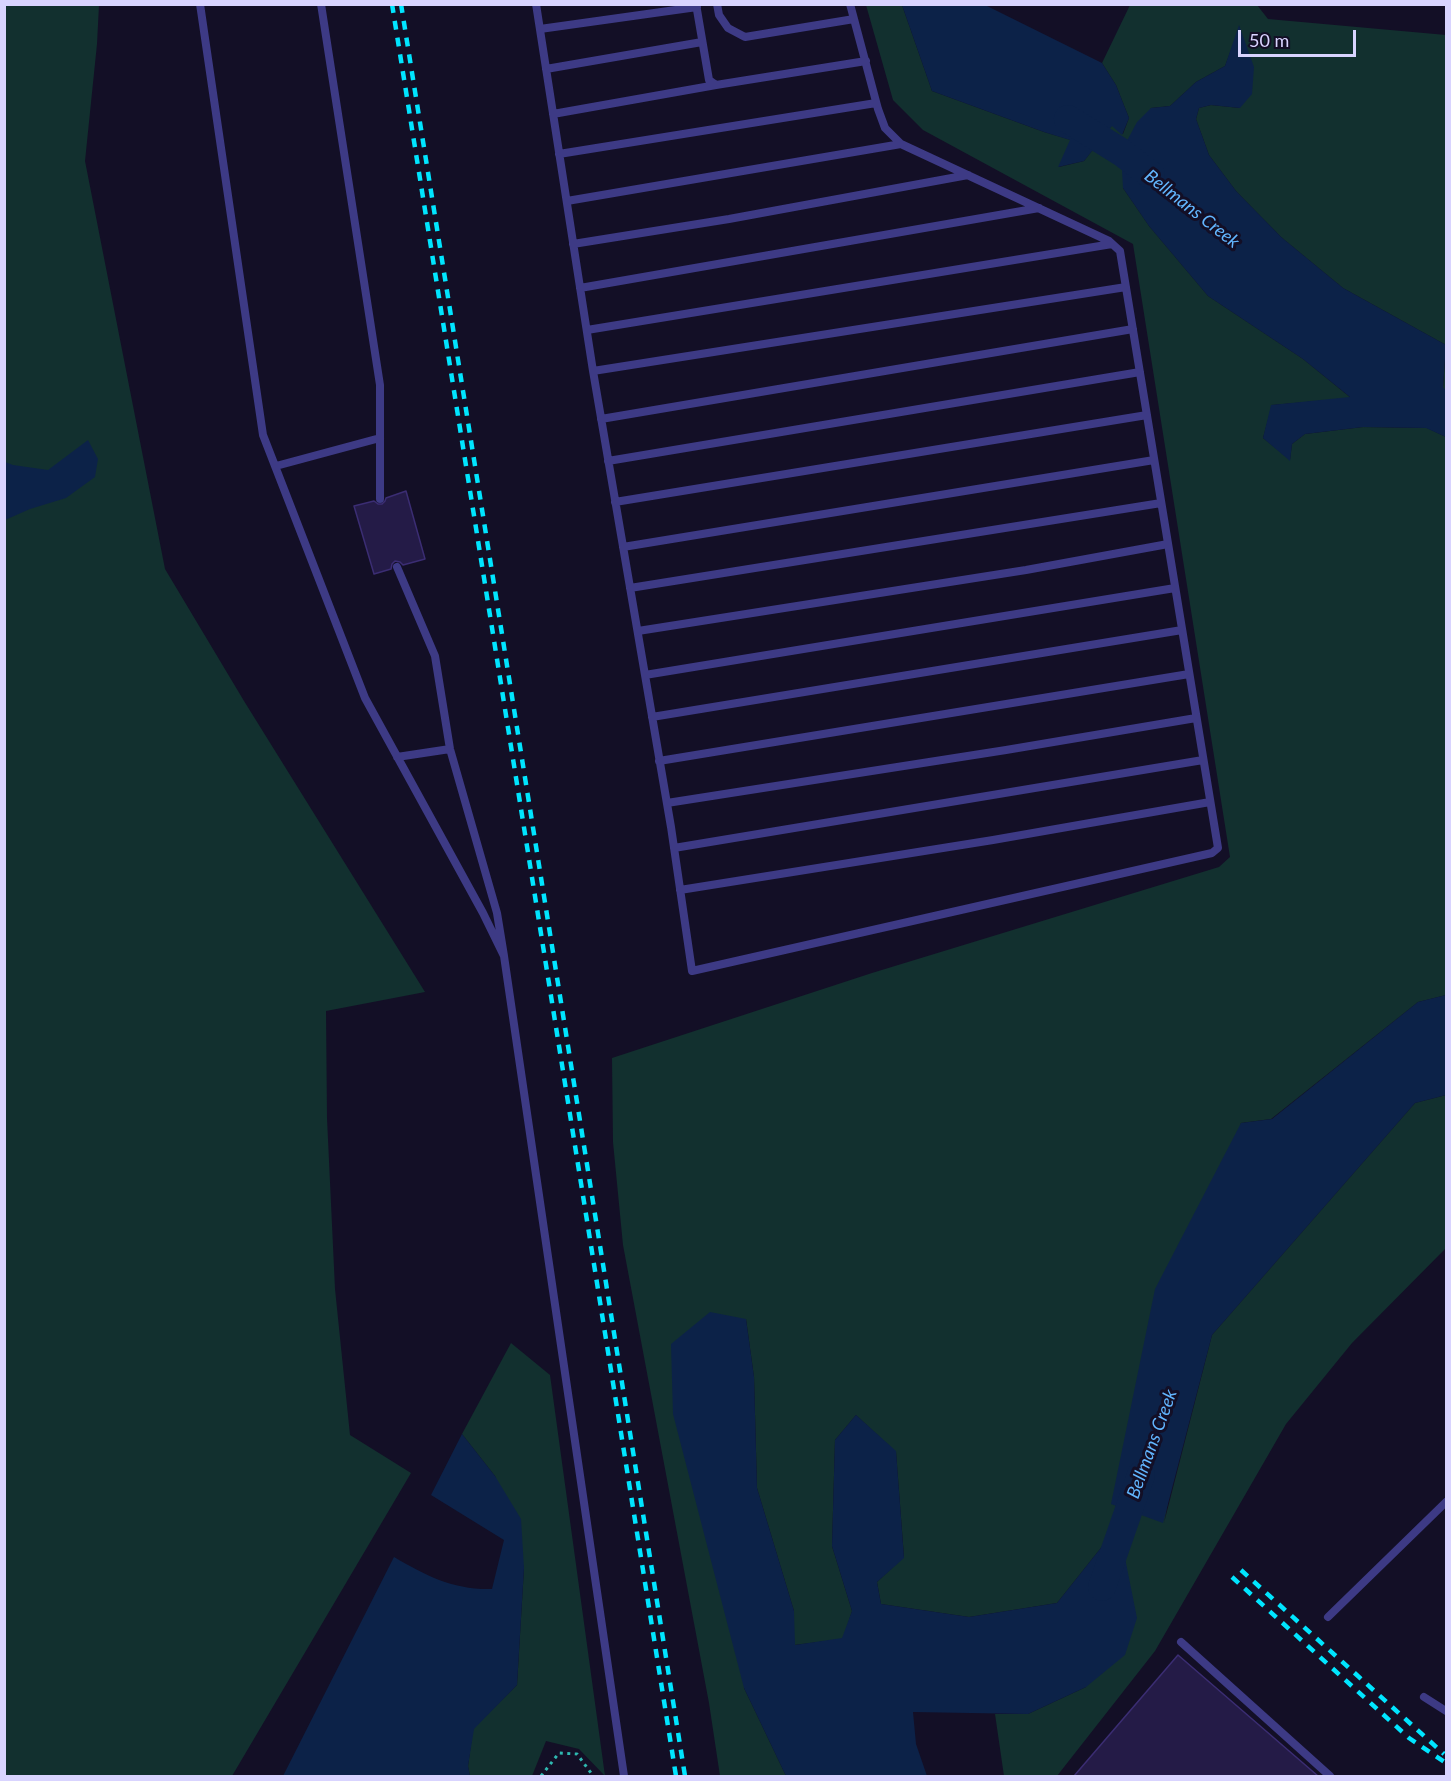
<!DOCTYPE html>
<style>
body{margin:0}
#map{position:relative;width:1451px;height:1781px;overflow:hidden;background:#130f26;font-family:Lato,sans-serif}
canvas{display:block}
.frame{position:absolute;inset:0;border:6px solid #d9d4ff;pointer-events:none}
.scale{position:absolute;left:1238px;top:30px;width:118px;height:27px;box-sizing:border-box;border:3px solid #d9d4ff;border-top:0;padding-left:8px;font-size:18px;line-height:21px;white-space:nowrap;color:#d9d4ff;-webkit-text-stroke:4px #130f26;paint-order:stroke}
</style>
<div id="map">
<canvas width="1451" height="1781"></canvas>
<div class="frame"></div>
<div class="scale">50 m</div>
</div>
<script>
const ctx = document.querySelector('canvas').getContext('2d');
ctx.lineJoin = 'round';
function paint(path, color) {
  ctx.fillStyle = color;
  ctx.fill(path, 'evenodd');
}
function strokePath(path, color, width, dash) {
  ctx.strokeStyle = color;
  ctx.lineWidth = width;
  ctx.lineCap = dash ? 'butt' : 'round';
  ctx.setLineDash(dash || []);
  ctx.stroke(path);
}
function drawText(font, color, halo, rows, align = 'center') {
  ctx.font = font + ' Lato,sans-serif';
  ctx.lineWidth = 6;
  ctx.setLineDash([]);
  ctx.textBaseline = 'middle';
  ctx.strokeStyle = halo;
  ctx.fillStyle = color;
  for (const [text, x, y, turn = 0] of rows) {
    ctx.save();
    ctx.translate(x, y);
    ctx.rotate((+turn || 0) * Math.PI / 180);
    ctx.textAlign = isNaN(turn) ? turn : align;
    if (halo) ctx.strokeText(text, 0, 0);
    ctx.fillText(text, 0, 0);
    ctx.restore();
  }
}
paint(new Path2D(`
 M5,5H99L97,44L85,161L165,569L244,701L425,992L326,1011L327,1118L335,1289L350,1435L411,1473L232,1776H5Z
 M866,5H902L932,91L1044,132L1071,140L1059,167L1084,161L1112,125L1123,134L1129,118L1116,85L1102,63L1130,5H1257L1268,19L1446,35V391L1443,388L1446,345L1343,288L1281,237L1236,191L1209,155L1196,119L1199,108L1211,105L1240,108V26L1225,66L1196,82L1170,106L1151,108L1123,188L1149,226L1208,296L1303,359L1351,398L1272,405L1263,438L1290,460L1292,444L1305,434L1363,427L1427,428L1446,437V995L1418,1002L1271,1119L1241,1123L1164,1523L1212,1335L1415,1103L1446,1095V1248L1352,1343L1286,1424L1155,1651L1057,1776H1004L995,1714H1028L1086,1687L1104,1544L1057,1603L969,1617L881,1604L877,1582L904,1557L896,1452L856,1415L835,1440L832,1546L852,1611L843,1639L794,1645V1611L757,1488L754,1377L746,1319L744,1688L786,1776H720L709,1703L623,1245L613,1142L612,1058L872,973L1219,867L1230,857L1133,244L923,130L893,100Z
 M511,1343L550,1375L605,1776L579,1749L546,1741L532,1776H470L468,1766L473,1729L517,1685L524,1568L495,1476L462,1434Z`), '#12302f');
paint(new Path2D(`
 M902,5H985L1102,63L1116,85L1129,118L1122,135L1112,126L1084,161L1058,167L1070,140L1044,132L932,91Z
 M1239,25L1254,67L1252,94L1240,108L1211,105L1199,108L1196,119L1209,155L1236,191L1281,237L1343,288L1446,345L1443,387L1446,391V437L1426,428L1363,427L1305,434L1292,444L1290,461L1263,438L1271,405L1350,397L1303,359L1208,296L1149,226L1123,188L1121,152L1137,122L1151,108L1170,106L1196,82L1225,66Z
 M88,440L98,459L95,477L66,498L30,509L5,520V462L13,465L48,470Z
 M1446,995V1095L1415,1103L1212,1335L1163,1523L1111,1504L1155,1289L1241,1123L1272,1119L1418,1002Z
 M710,1312L746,1319L754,1377L757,1488L794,1611L795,1645L842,1638L852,1611L832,1546L835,1440L856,1415L896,1451L904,1558L877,1582L881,1604L969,1617L1057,1603L1104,1544L1125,1558L1137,1618L1125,1655L1086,1687L1028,1714L913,1712L916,1744L927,1776H786L744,1688L673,1414L671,1344Z
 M462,1434L495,1476L521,1519L524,1568L517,1685L474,1729L468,1766L470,1776H283L394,1557C427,1576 453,1590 492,1589L504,1540L431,1495Z`), '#0c2248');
strokePath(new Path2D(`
 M1068,119L1121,152L1151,175
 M1102,1587L1141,1475`), '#0c2248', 28);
const building = new Path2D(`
 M406,491L425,559L403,565L400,562L395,561L392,564L391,569L374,574L354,506L374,501L378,504H382L385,501L386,498Z
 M1178,1655L1318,1776H1074Z`);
paint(building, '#241b47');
strokePath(building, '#3b2d73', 1.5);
strokePath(new Path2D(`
 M541,1776L559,1753L577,1754L591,1773V1776`), '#2fb8b0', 3, [3, 4.5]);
strokePath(new Path2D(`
 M200,4L263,435L365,698L483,913L504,956L497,913L450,749L435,656L397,567
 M321,4L380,385V499
 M536,4L593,371L671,827L692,971L1212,853L1218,848L1120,251L1109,241L901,144L885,128L878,109L850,4
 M696,4L709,80L716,85L866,61
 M717,4L719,15L728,28L745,37L854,19
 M540,29L697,7
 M546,69L702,42
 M553,114L716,85
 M559,154L876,103
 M567,201L901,144
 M573,244L729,219L968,175
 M580,288L1039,208
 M587,330L1112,244
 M593,371L1126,287
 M601,419L1133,329
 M608,461L1140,372
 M276,466L380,438
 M615,502L1147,415
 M623,547L1154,460
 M630,588L1161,503
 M638,631L1026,570L1168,544
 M645,675L1175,588
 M652,717L1182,630
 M397,757L450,749
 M659,761L1189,674
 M667,803L1006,750L1196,718
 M674,848L1203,760
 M680,890L993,840L1210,802
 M504,956L624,1776
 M1328,1617L1446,1502
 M1181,1642L1330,1776
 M1424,1697L1446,1711`), '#3d3a85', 8);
strokePath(new Path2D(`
 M392,4L676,1776
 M401,4L685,1776
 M1241,1570L1444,1754
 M1232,1577L1409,1738L1446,1763`), '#00e5ff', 4.5, [9, 8]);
drawText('italic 18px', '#62b6ff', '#130f26', [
 ["Bellmans Creek",1192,209,38],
 ["Bellmans Creek",1152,1444,-70]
]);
</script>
